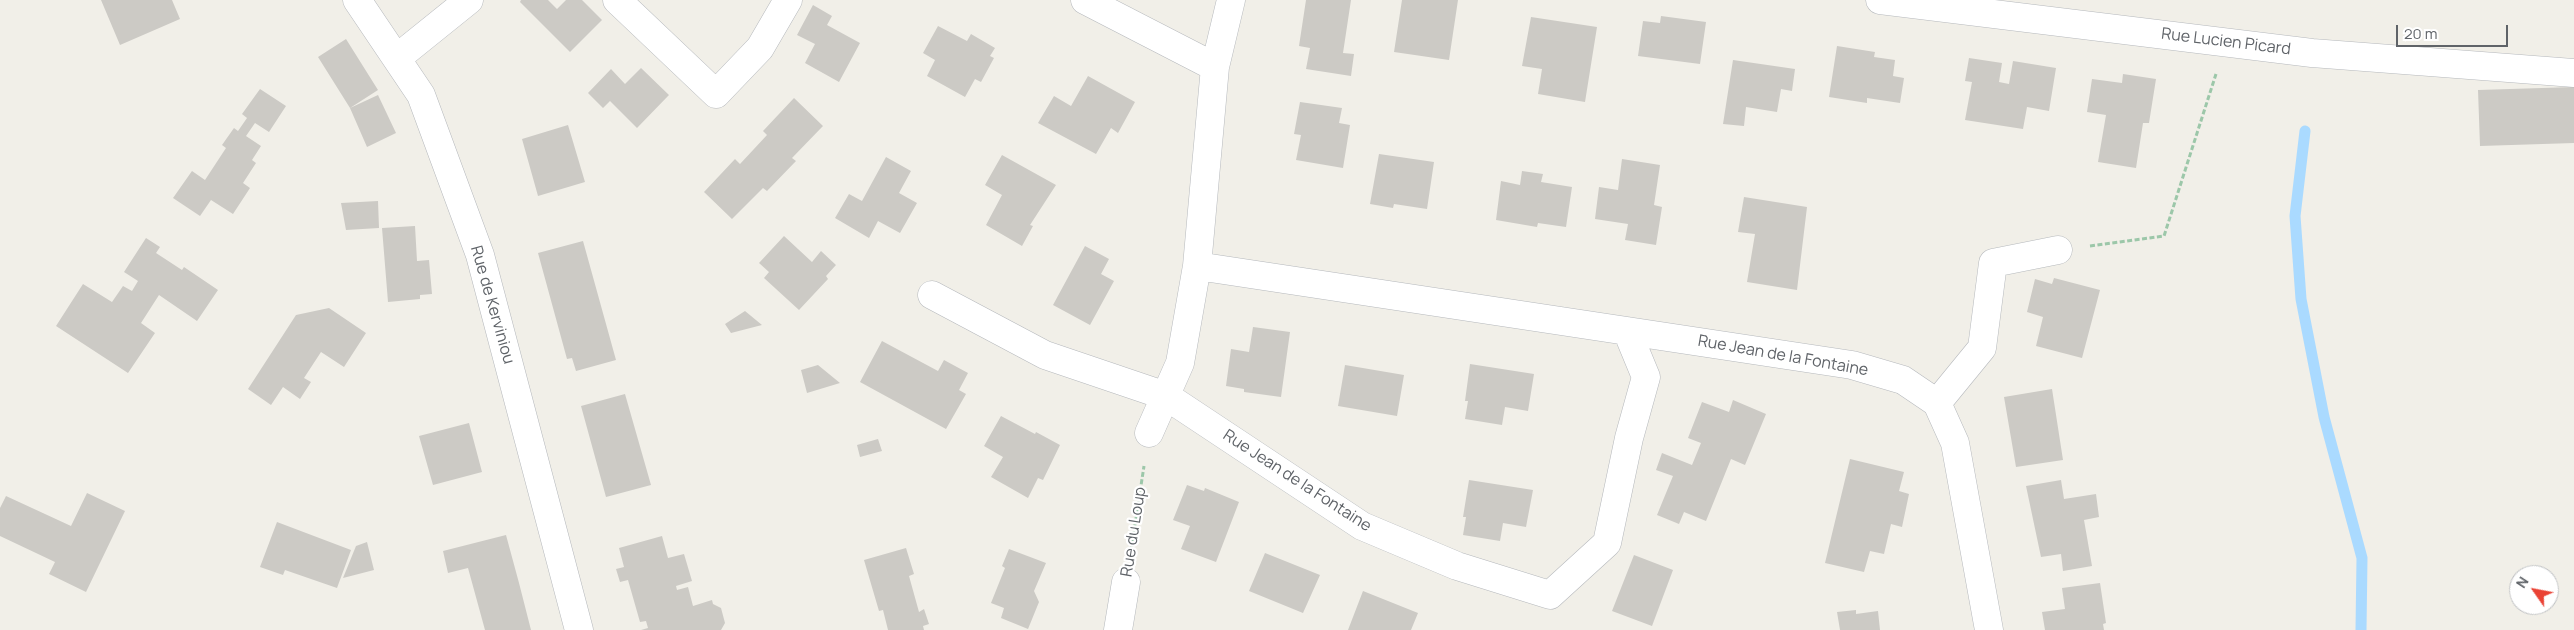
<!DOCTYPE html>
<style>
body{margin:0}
#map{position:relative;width:2574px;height:630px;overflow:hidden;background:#f1efe8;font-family:Manrope,sans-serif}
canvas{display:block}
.north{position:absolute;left:2509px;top:565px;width:50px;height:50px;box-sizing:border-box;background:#fff;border:1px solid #bfc1c3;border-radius:50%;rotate:303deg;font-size:14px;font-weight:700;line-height:20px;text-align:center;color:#5f6368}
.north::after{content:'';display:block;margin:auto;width:18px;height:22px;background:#ea4335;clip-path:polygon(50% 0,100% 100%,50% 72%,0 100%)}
.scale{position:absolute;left:2396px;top:25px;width:112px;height:22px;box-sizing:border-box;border:2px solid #5f6368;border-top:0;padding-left:6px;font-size:15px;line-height:18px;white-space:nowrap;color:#5f6368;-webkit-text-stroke:4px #fff;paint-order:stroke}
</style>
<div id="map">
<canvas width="2574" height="630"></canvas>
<div class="north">N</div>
<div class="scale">20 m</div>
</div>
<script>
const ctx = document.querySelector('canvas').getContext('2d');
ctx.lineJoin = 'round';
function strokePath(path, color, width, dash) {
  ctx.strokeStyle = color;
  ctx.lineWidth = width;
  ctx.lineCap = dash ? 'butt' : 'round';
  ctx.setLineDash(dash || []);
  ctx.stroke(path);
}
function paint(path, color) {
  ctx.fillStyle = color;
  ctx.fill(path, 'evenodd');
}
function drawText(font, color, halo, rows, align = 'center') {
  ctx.font = font + ' Manrope,sans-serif';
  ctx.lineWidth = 4.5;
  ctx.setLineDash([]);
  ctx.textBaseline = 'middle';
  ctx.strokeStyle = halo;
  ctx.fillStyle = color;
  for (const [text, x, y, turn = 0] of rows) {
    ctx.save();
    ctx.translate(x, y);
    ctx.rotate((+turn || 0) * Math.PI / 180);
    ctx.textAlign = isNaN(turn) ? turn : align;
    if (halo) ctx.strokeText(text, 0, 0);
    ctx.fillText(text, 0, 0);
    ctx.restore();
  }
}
strokePath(new Path2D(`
 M2305,131L2295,216L2301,299L2324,417L2362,558L2361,630`), '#aadaff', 11);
paint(new Path2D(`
 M101,0H172L180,19L120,45Z
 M521,0H548L557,9L566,0H582L602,20L570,52L520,2Z
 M1306,0H1351L1343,53L1354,54L1351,76L1306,69L1310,48L1299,46Z
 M1402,0H1458L1449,60L1394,52Z
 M813,5L832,16L827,25L860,43L839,82L805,63L815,44L797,35Z
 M1661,16L1706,22L1700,64L1638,56L1643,21L1660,23Z
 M1531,17L1597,27L1585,102L1538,94L1542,69L1522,66Z
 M938,26L967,41L971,34L995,48L990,56L994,58L981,82L975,79L965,97L927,76L935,60L923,53Z
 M346,39L378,90L350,108L318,57Z
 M1837,46L1875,52L1874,57L1895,60L1893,76L1904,78L1900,103L1867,98V103L1829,97Z
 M1969,58L2002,63L1999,82L2009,84L2013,61L2056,68L2049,111L2027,107L2023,129L1965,120L1972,82L1965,81Z
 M1733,60L1795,69L1792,91L1781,89L1777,112L1746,107L1744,126L1723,124Z
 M641,68L669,95L637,128L610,101L603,108L588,93L611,69L625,84Z
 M2123,74L2156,79L2149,123H2143L2136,168L2098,162L2106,115L2087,112L2092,79L2122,83Z
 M1088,76L1135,102L1118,133L1111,128L1096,154L1038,123L1054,96L1071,106Z
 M2574,87V143L2480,146L2478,90Z
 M260,89L286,106L269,132L255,123L246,136L261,146L252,160L256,163L243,183L250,188L233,214L211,200L200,216L173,198L192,171L205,180L226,148L222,145L234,128L238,131L247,118L242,114Z
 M378,95L396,133L367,147L350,108Z
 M794,98L823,126L792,158L796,161L767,191L763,188L732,219L704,192L735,159L740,164L767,135L763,131Z
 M1300,102L1342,108L1339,123L1350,125L1343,168L1296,160L1301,135L1294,134Z
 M568,125L585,182L538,196L522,139Z
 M1379,154L1434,162L1427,209L1394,204L1393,208L1370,204Z
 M1002,155L1056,185L1030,225L1033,226L1022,246L986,225L1002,195L985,185Z
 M886,157L911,171L899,193L917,203L900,233L878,221L869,238L835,218L849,194L862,201Z
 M1622,159L1660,165L1654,205L1662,207L1656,245L1625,240L1628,224L1595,219L1599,187L1618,190Z
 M1522,171L1543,174L1541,182L1572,187L1566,227L1538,223L1537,227L1496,220L1501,181L1520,185Z
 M1744,197L1807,207L1797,290L1747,282L1755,234L1738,232Z
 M378,201L379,228L346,230L341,203Z
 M415,226L417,261L429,260L432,294L420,295V299L388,302L382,228Z
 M784,236L812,262L821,251L836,265L826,276L828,279L799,310L764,278L769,272L759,263Z
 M146,238L160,247L156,253L182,270L184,267L218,290L197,321L159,295L141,323L155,333L128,373L56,326L83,284L112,302L123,286L132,291L138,281L124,272Z
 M583,241L616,360L576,371L572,358L567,359L538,253Z
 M1085,246L1109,259L1101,274L1114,281L1090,325L1053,305Z
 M2054,278L2100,290L2082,358L2036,346L2043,317L2027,312L2035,279L2052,284Z
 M329,308L366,333L344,367L321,352L304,378L311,382L300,399L283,387L271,405L248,389L296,315Z
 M745,311L762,325L731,333L725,324Z
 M1253,327L1290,332L1281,397L1244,392V389L1226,386L1231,349L1249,352Z
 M882,341L938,371L944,360L968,373L959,390L966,394L946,429L860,382Z
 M1470,364L1534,374L1528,411L1505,407L1502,425L1465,419L1468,401H1465Z
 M818,365L840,383L807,393L801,370Z
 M1345,365L1404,375L1397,416L1338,406Z
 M2052,389L2063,460L2016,467L2004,397Z
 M625,394L651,485L606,497L581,406Z
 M1733,400L1766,414L1745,465L1731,459L1706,521L1684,512L1679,524L1657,515L1673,476L1656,470L1662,453L1692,465L1701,443L1688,438L1702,402L1729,412Z
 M1001,416L1035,434L1036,432L1060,445L1043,480L1038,478L1028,498L991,477L1003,457L984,446Z
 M469,423L482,472L433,485L419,436Z
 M878,439L882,451L860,457L857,445Z
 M1850,459L1904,472L1899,491L1909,494L1902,527L1891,524L1884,554L1870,551L1864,572L1825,563Z
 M1469,480L1533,490L1526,527L1503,523L1500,541L1463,535L1466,517H1463Z
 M2061,480L2064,499L2096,494L2099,517L2084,520L2092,566L2063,571L2061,554L2041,557L2026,486Z
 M1187,485L1204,491L1205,488L1239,502L1216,562L1181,549L1190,526L1173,520Z
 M87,493L125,511L86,592L49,574L55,562L0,536V508L6,496L71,526Z
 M277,522L351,550L337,588L285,570L283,575L260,567Z
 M506,535L519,583L531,630H485L468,568L448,573L443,551Z
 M662,536L668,558L684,554L692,581L676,586L677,590L688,587L693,606L712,600L713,604L721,608L725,623L721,630H641L648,628L646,621L640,622L628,580L620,582L616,569L624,567L619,548Z
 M367,542L374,570L343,578L356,546Z
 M906,548L914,574L909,576L919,612L924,609L929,624L923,626L924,630H888L883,610L879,611L864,560Z
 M1009,549L1046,563L1034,591L1039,602L1028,629L1001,618L1004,608L991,603L1005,568L1002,566Z
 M1265,553L1320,575L1303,613L1249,591Z
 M1634,555L1673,570L1652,626L1612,611Z
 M2100,583L2106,623L2103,624L2104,630H2045L2042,612L2065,609L2062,588Z
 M1363,591L1418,613L1411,630H1348Z
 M1856,610V614L1878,611L1880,630H1840L1837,612Z`), '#cccac5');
const street = new Path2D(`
 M357,0L421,95L480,255L579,630
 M617,0L716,94L760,48L788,0
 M1085,0L1215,67
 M1880,0L2312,53L2574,73
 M397,58L469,0
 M1197,266L1852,365L1903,380L1937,403L1955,443L1989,630
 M932,295L1045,355L1166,396L1362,526L1457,566L1550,595L1607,543L1629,438L1646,377L1627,331
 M1937,403L1982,348L1993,263L2058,250
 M1149,433L1180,363L1197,266L1215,67L1231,0
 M1118,630L1126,582`);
strokePath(street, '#b5b8bc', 29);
strokePath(new Path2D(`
 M2090,246L2164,236L2216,74
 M1131,551L1144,466`), '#9cc7a9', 3, [5, 2.5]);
strokePath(street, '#fff', 28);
drawText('16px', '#5f6368', '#fff', [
 ["Rue Lucien Picard",2226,42,7],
 ["Rue de Kerviniou",492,305,74],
 ["Rue Jean de la Fontaine",1783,356,10],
 ["Rue Jean de la Fontaine",1297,481,33],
 ["Rue du Loup",1134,532,-81]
]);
</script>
